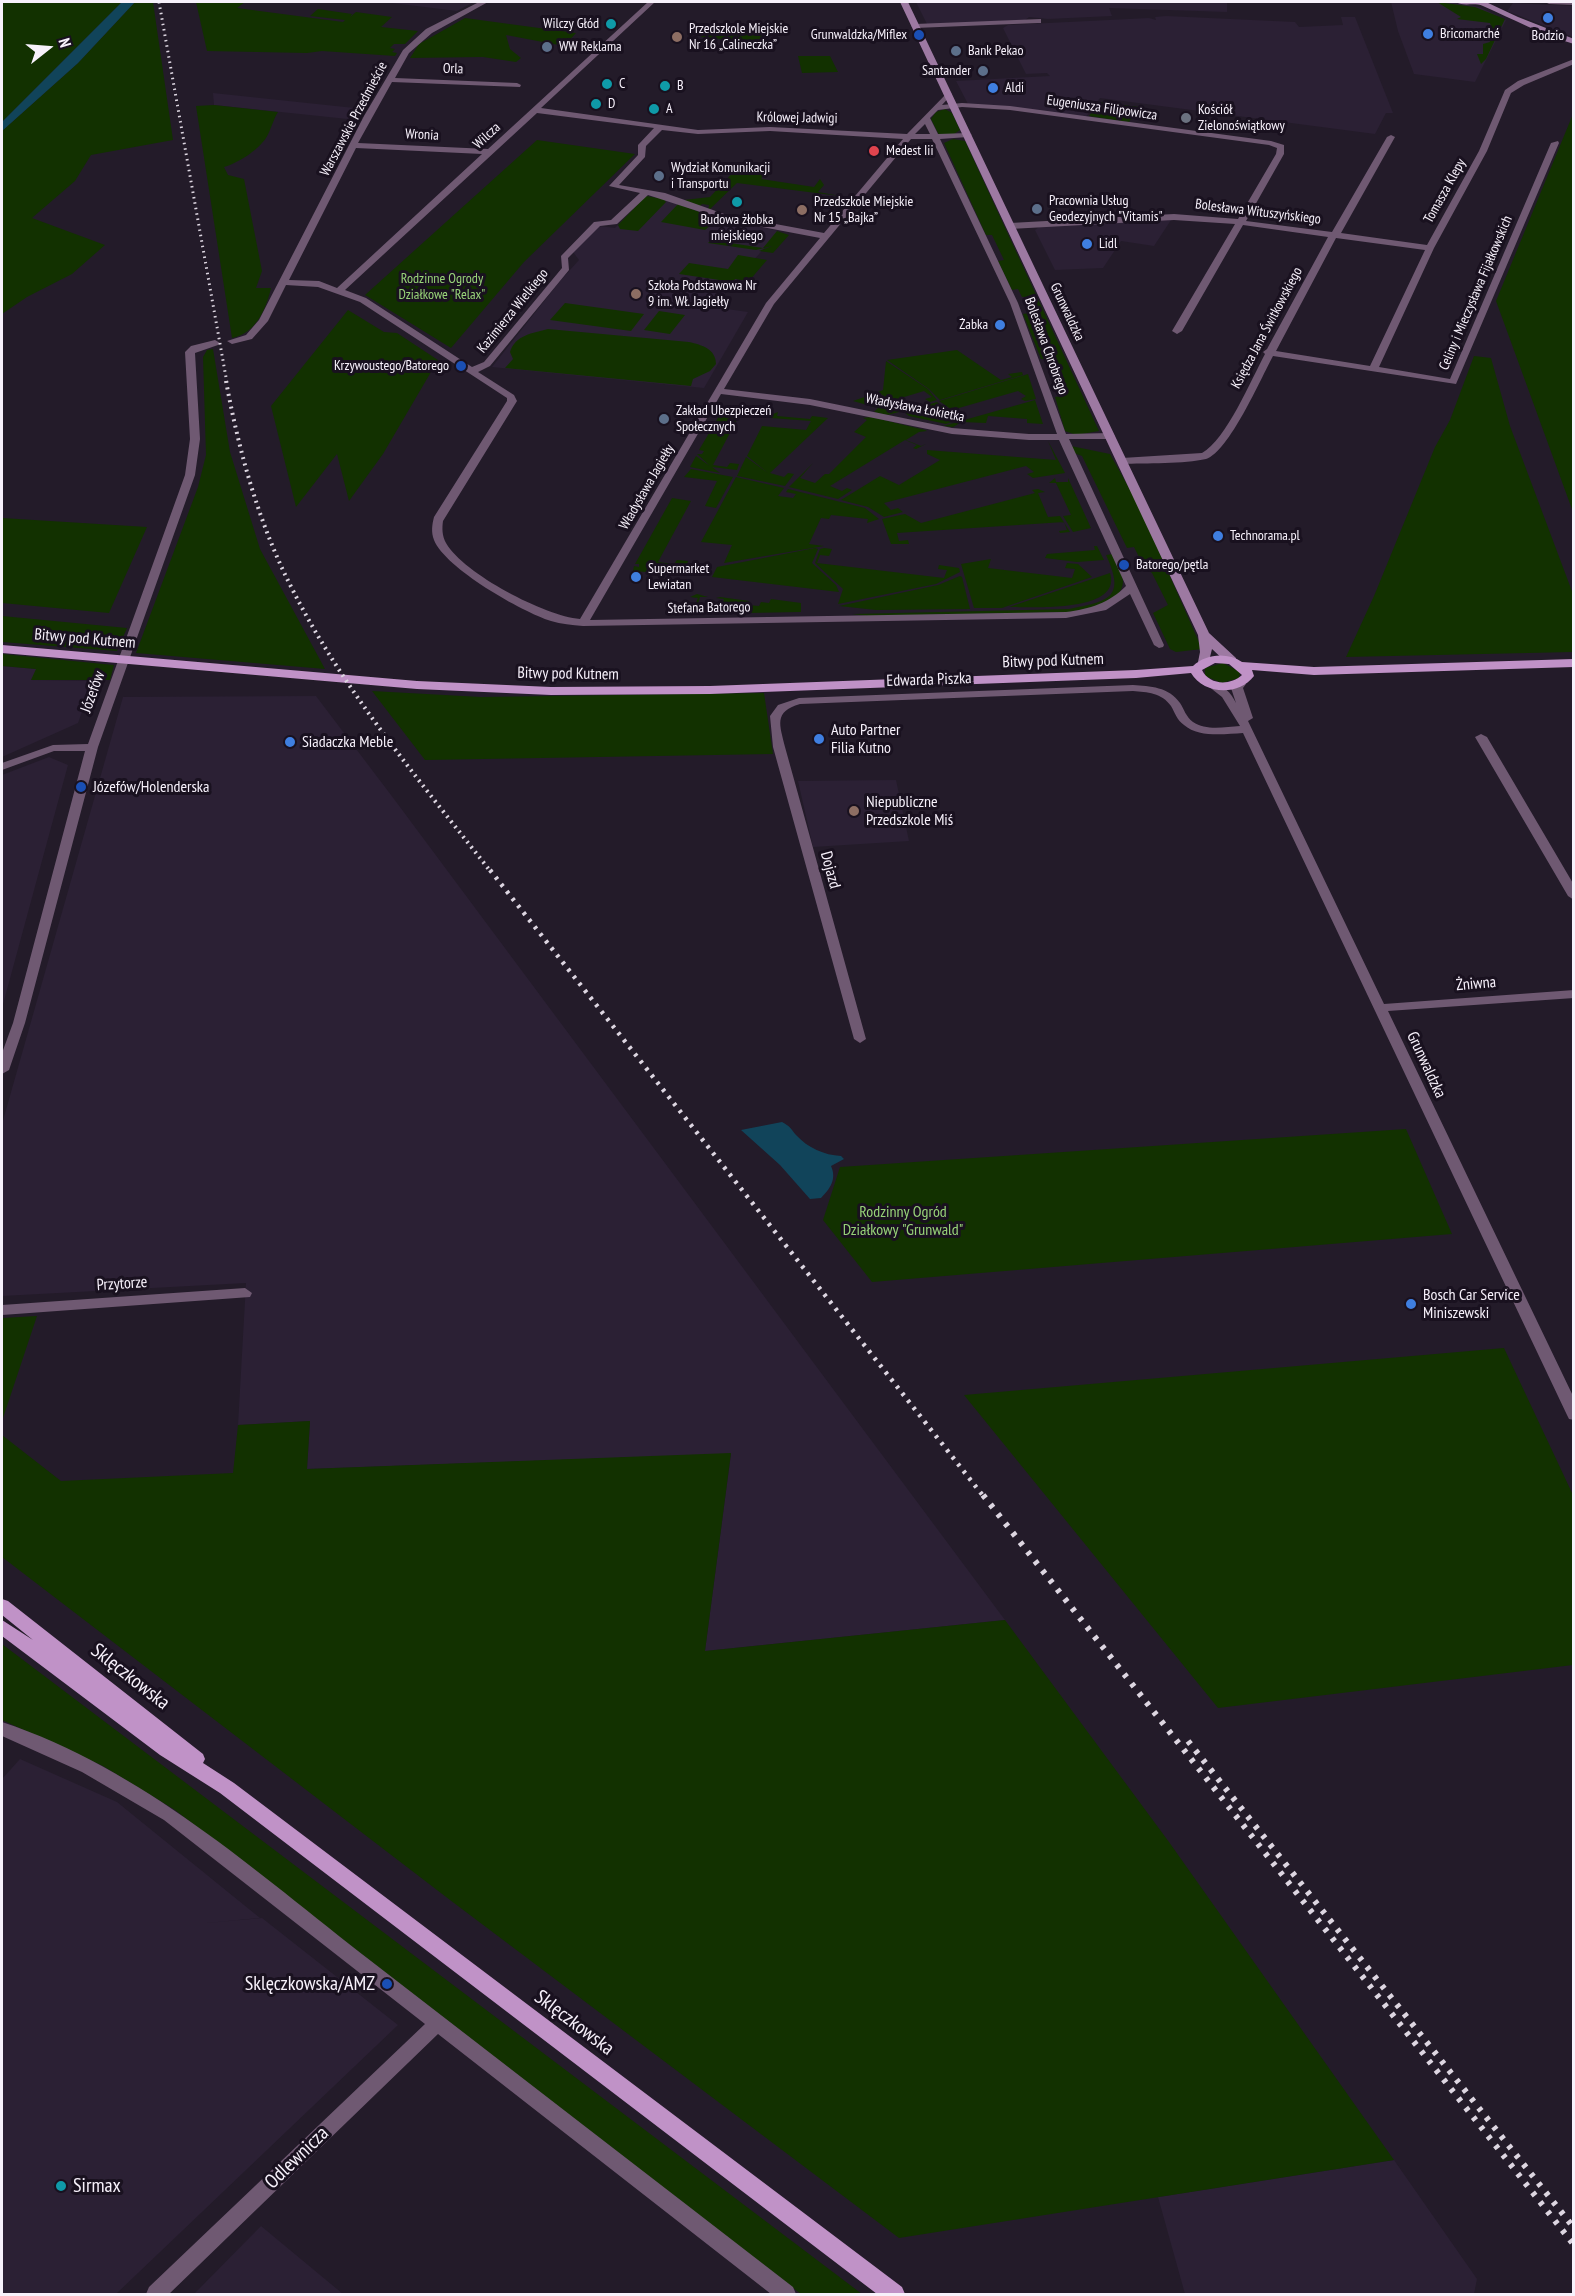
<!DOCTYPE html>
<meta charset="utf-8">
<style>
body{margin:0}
#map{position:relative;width:1575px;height:2296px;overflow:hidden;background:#231b29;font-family:"PT Sans Narrow",sans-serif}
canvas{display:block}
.frame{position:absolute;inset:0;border:3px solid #f7f1fb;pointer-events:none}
.north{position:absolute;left:18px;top:18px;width:60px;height:60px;-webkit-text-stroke:4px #19111f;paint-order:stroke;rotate:73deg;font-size:16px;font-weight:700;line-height:24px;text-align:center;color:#f7f1fb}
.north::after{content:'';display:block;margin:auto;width:21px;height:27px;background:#f7f1fb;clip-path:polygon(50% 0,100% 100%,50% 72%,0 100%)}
</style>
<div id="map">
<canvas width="1575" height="2296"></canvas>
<div class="frame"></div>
<div class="north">N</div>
</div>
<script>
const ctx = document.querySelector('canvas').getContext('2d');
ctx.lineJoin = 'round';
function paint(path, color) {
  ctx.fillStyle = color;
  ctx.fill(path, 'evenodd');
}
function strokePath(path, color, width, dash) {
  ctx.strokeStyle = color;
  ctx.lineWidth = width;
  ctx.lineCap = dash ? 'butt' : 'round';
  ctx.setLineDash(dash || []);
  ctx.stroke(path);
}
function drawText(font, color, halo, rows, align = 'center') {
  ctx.font = font + ' "PT Sans Narrow",sans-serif';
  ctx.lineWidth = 6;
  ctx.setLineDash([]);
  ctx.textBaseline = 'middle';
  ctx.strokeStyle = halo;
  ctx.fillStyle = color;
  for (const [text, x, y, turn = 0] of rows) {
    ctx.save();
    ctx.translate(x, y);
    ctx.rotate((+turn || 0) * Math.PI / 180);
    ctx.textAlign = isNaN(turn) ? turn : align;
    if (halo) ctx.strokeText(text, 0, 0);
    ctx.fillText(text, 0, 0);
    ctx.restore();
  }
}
paint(new Path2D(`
 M384,2H474L457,11Z
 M916,2H1227V12L1109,8L1112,16L1048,19L1029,17L1024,21L928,26Z
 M1391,2H1455L1479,7L1506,20L1475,82L1414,74L1398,31Z
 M1513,3L1573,6V37L1507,11Z
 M1166,16L1295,22L1299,27L1343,25L1341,17H1355L1393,113H1386L1375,134L1100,98L1085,118L968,104L956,81L1050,76L1047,73L1026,74L1003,28L1008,25L1149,18L1156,20L1155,17Z
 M213,93L364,109L357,120L214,105Z
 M646,196L676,202L701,214L779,231L713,307L748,312L704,388L492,367L560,281L579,260L573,252L599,226L615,228Z
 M1171,220L1154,246L1121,241L1103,268L1055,270L1035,230L1040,226Z
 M2,666L37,669L32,680L93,681L78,723L2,757Z
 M316,696L394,799L1005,1620L705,1651L731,1454L307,1469L310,1421L238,1425L246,1283L2,1296V1124L123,697Z
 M49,757L68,765L2,1008V775Z
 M896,780L909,841L813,847L798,781Z
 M20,1759L117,1802L260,1918L196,1924L262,1918L398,2025L116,2294H2V1779Z
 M1394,2160L1477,2279L1474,2294H1185L1158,2197Z
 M261,2226L343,2294H194Z`), '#2b2034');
paint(new Path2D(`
 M2,2H122L2,122Z
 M135,2H153L173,140L91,155L75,181L32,218L105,245L72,274L27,297L2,314V131L78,63Z
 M196,2H245L237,8L343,22L345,20L310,16L318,9L352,14L350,17L356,12L392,17L381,27L418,31L405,44H394L390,48L395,49L392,52L397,53L395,56L322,51L307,53L207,51Z
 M1437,2L1475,7L1505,19L1486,59L1481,64L1477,54H1483V44L1490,42L1488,32H1493L1490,23L1457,19L1461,17Z
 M465,18L576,33L564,46L506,35L510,49L521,58L516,62L483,57L410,58L419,44Z
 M759,26L765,43H759V47L737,49L732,40L701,37L711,27L733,29Z
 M798,56H830L838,72L802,73Z
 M1099,102L1139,107L1129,122L1089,116Z
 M214,105L278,112C273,120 271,130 266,138C257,151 238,163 224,167L228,175L244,179L262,271L256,288H271C266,310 255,334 232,338L196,106Z
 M945,109L952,113L960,130L954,134L939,135L931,119L936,112Z
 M1573,114V512L1496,301Z
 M953,139L965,141L1099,431L1076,435L1065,431L1055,397L1061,396L1047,359H1041L1023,314L1029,313L1024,302L1029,301L1027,297H1022L1018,289L1012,290L998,261L1004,260L992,235H986L944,143Z
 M537,140L635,154L524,262L451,348L365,295Z
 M738,167L767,171L761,179L814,187L820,179L824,185L818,192L840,196L737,183L708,211L709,205L702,204L699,207L684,200L710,197Z
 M646,196L664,199L666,202L638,231L620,229L618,225Z
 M678,204L718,219L705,230L661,222Z
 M777,231L789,235L773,253L759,251L772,246L756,250L708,243L711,240L763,248Z
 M738,255L767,260L749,281L735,279L733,282L679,274L689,263L728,269Z
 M565,303L644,314L631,331L550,320Z
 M348,310L384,332L397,333L438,360L383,454L349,501L337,454L296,507L271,406Z
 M659,311L685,315L670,334L644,330Z
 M548,329L689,342C702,345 716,349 716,364L710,371L693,379L691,386L505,368L513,359L510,352C515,335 533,333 548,329Z
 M213,349L230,452L260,549L325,669L136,653L198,487L206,455L203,357L207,350Z
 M957,350L1001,380L1012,377L1008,374L1022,372L1023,375L940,400L929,389L887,360Z
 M1474,356L1491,358L1510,426L1573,594V652L1346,657L1374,596L1435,447L1450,420Z
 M886,361L928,389L937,400L930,402L925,399L932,397L924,391L891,401L878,392L883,390Z
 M1028,374L1036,399L1025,401L1021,399L1026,396L1018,391L952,410L939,401Z
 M876,393L903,411L887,415L874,412L878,408L853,401Z
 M1035,400L1043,424L1027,423V419L988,416L986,423L962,422L953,427L943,426Z
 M937,402L961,419L946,424L909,416L904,412Z
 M741,409L764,412L762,416L754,415L756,412L742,410L713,465L727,467L730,463L739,464L737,470L712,467L720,473L690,467L696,456L710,466L697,454H702L704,451L699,450L722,411Z
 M778,412L777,416L810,419L812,416L828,418L770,473L784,477L788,473L794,474L785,486L737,476L746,457L768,473L747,456L762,426L806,430L811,421L771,418L773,414Z
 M871,417L925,430L927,431L919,432L906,440L921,446L926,444L916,449L913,448L917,445L905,440L830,486L842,491L847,488L852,490L838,499L789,487L813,463L800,478L815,483L825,474H829L866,437L854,432L867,420L863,418Z
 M1048,441L1065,473L1033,478L1027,474L1034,472L1026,466L884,503L891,510L898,508L903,512L884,517L868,507L841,500L880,476L899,485L940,460L927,454V450L1056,460Z
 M1071,446L1110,454L1139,506L1202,649L1176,652L1170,649L1153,613L1168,605L1152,573L1144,567L1134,547L1127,548L1082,456L1074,453Z
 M691,469L733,477L716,508L705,506L717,481L684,477Z
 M736,477L784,488L778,496L793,498L796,494L786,492L788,489L865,508L879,519L867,523L868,519L831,515L829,519L821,518L809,544L824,546L724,563L732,545L701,542Z
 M1055,478L1056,482H1068V478L1091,528L1073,532L1063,516L1071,515L1056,483H1049Z
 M1038,489L1045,492L1038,493L1048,517L1060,516L1070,532L1060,533L1059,531L1067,530L1064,522L897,533L899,541L908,540L909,544H891L882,519L905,514L921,523L1035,493L1032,490Z
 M672,498L691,501L658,562L674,564L677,560L688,561L684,575L633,571L634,566L639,567V564H635Z
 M2,518L147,527L109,613L2,603Z
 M1094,546H1097L1104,560L1077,562L1045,558L1047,554L1095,550Z
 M815,548L818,549L812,563L836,585L839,592L712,577L717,567Z
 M824,548L832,549L829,556L820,555L817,563L944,578L947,570L938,569L939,565L959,568L960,572L936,584L838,604L843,589L815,563L820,549Z
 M1113,554C1116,562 1123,573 1123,582C1122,603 1088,608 1071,612L868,616L852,614L1069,609C1109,601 1126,598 1106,555Z
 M991,559L988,568L1072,578L1075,569L1065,568L1067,563L1078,564L1092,577L1002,608H974L961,564Z
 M1110,573C1123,613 1030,607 1009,607Z
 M960,576L962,577L970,609L876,610L839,606L938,585Z
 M697,594L708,597H700L695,612L720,611L724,599L716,598L720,597L749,601L748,605L759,606L761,602L769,603L771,599L801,603V612L692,614L698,598L690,597Z
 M2,616L127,628L117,651L2,642Z
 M2,654L114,665L110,680H31L36,669L2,666Z
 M1223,663L1240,672L1239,678L1222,683L1205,676V668Z
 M372,691L481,697L764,693L773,754L425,760Z
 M1406,1129L1452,1234L872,1282L823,1220L840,1167Z
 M37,1316L2,1421V1318Z
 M1504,1348L1573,1495V1665L1218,1708L964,1395Z
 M310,1421L307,1469L731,1453L705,1651L1005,1620L1169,1842L1394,2160L899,2238L450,1900L2,1557V1435L61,1481L233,1473L238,1425Z
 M2,1644L862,2294H801L175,1810L103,1766L2,1720Z`), '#123100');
paint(new Path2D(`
 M122,2H135L78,63L2,131V122Z
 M782,1122C790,1126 791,1129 796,1135C808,1148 824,1155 841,1156L844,1159L831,1166C837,1179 830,1189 821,1198L810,1199L780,1165L741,1130Z`), '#11445a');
paint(new Path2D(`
 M479,2H488L432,33L409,53L395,78L517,83L521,85L520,87L392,82L358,143L488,149L648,2H655L541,108L698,130L770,127L907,134L948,92L952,94L942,105L962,103L1010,106L1271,141L1284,145V154L1246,221L1332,232L1387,137L1391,135L1395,137L1341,233L1427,245L1479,151L1505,90L1518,81L1574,59V64L1524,85L1511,93L1487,151L1434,248L1379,367L1450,379L1551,143L1558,141L1559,143L1456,384L1273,356C1261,378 1229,452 1206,459C1185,464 1145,463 1122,464L1117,461L1122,458L1202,453C1226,440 1251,380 1265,354L1263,352L1267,349L1328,237L1243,225L1182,331L1177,334L1172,331L1235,224L1174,220L1010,229L1006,226L1010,223L1174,214L1238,219L1276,154L1277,148L1269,145L1010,110L962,107L938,110L930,118L938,134L968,133L972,135L968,137L940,139L1018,303L1066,434L1110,433L1115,436L1110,439H1069L1164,645L1163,647L1159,648L1154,645L1130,594L1106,610L1066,618L583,626C572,625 561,624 551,621C522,612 445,568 434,540C431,532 432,525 434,517L507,401V398L360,302L318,287L286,285L268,321L252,339L232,344L227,341L246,335L259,320L364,116L403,50L426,29ZM537,113L654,128L638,145V155L609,186L640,193L611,220L594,222L561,256L562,268L484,362L472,367L366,298L345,290ZM925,124L930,134H915ZM662,130L698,134L770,131L903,139L824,233L727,215L665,193L619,185L645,157L646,146ZM911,139H932L1010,303L1057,434H1029L952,428L810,399L724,389L774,304ZM356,148L482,154L337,288L319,281L289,280ZM648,195L725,220L820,238L766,303L580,619C545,616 464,574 446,543C442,536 442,528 443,521L517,401L514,395L478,372L490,366L569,270L568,258L600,226L617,224ZM1336,238L1425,250L1370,366L1276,351ZM721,394L810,405L952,434L1029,440H1059L1126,586C1109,603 1090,609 1066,612L590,620Z
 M1545,2H1574V5L1549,4Z
 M1041,19V23H1038L915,28L911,26L915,24Z
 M215,340L220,343L218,345L195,353L200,439L195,475L98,747L25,1023L9,1070L2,1074V1053L13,1023L85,751H54L2,770V763L53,745L88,744L185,475L190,439L185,352L191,346Z
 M1240,681L1246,684L1243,688L1253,718L1248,721L1384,1004L1574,990V998L1388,1011L1574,1398V1420L1569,1419L1567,1415L1243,733C1225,734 1199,738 1184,725C1177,720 1175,713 1171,706C1162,693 1147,692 1133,691L800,704C773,712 780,725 785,747L866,1039L860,1043L854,1039L773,747L770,716L778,705L799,698L1133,685C1150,686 1169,687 1180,703C1184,709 1186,717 1193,722C1206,731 1225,727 1240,726L1222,697L1208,686L1210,684C1222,682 1231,693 1236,703L1231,688L1236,682Z
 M1481,734L1487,737L1574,885V900L1568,896L1475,737Z
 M245,1288L252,1293L250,1297L2,1315V1305Z
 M2,1722C143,1769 255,1871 371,1961C511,2069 652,2178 793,2287L796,2294H771L438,2034L169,2294H146L149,2287L425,2024L164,1820L82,1772L2,1736Z`), '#6f5972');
paint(new Path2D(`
 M900,2H908L1209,633L1236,658V664H1228L1212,649L1208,665L1204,666L1198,662L1200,652L1198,635Z
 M1456,2H1486L1518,17L1574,39V44C1542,35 1513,19 1483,6C1474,2 1464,7 1456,2Z`), '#9d79a2');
paint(new Path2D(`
 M2,645L417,681L551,687L710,686L1136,670L1193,666C1206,654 1227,652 1242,662L1314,667L1574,659V667L1314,675L1252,670L1254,676C1239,696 1204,695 1191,673L1136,678L710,694L551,695L417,689L2,653ZM1215,663L1229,664L1242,675C1230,686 1209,685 1202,670Z
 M2,1599L8,1601L203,1754L205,1759L203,1763L234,1783L902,2287L905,2294H877L220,1793L160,1755L2,1636V1620L33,1640L2,1615Z`), '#c092c7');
strokePath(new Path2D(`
 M159,2L227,383`), '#ddd6e1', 3, [1.5, 4]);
strokePath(new Path2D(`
 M226,381C238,446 255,509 282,568C334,680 416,776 491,872`), '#ddd6e1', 4, [2, 4.5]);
strokePath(new Path2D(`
 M490,870L984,1497`), '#ddd6e1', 4.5, [3, 6]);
strokePath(new Path2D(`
 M983,1495L1574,2245
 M1188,1741L1574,2228`), '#ddd6e1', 6, [4, 8]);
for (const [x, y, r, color] of [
 [1548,18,6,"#3f7fe0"],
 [611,24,6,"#0f9aa8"],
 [1428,34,6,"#3f7fe0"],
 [919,35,6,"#1a4fb4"],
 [677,37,6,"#8d6e63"],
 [547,47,6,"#5c6f8a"],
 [956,51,6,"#5c6f8a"],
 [983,71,6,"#5c6f8a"],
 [607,84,6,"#0f9aa8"],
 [665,86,6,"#0f9aa8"],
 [993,88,6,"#3f7fe0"],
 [596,104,6,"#0f9aa8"],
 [654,109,6,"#0f9aa8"],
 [1186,118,6,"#6b7280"],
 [874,151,6,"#e0444e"],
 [659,176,6,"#5c6f8a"],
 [737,202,6,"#0f9aa8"],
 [1037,209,6,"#5c6f8a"],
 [802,210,6,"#8d6e63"],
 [1087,244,6,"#3f7fe0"],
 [636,294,6,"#8d6e63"],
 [1000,325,6,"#3f7fe0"],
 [461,366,6,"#1a4fb4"],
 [664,419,6,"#5c6f8a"],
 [1218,536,6,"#3f7fe0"],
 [1124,565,6,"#1a4fb4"],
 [636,577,6,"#3f7fe0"],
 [819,739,6,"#3f7fe0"],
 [290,742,6,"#3f7fe0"],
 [81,787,6,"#1a4fb4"],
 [854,811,6,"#8d6e63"],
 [1411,1304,6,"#3f7fe0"],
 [387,1984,6,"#1a4fb4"],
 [61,2186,6,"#0f9aa8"]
]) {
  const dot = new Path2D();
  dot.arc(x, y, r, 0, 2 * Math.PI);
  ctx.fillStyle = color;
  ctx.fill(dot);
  strokePath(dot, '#19111f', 2);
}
drawText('14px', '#f7f1fb', '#19111f', [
 ["Wilczy Głód",599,24,"right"],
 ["Przedszkole Miejskie",689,29],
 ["Nr 16 „Calineczka”",689,45],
 ["Bricomarché",1440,34],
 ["Grunwaldzka/Miflex",907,35,"right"],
 ["Bodzio",1548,36,"center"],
 ["WW Reklama",559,47],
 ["Bank Pekao",968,51],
 ["Santander",971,71,"right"],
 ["C",619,84],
 ["B",677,86],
 ["Aldi",1005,88],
 ["D",608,104],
 ["A",666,109],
 ["Kościół",1198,110],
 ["Zielonoświątkowy",1198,126],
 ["Medest Iii",886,151],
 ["Wydział Komunikacji",671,168],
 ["i Transportu",671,184],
 ["Pracownia Usług",1049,201],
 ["Geodezyjnych \"Vitamis\"",1049,217],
 ["Przedszkole Miejskie",814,202],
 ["Nr 15 „Bajka”",814,218],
 ["Budowa żłobka",737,220,"center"],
 ["miejskiego",737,236,"center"],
 ["Lidl",1099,244],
 ["Szkoła Podstawowa Nr",648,286],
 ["9 im. Wł. Jagiełły",648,302],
 ["Żabka",988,325,"right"],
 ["Krzywoustego/Batorego",449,366,"right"],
 ["Zakład Ubezpieczeń",676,411],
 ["Społecznych",676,427],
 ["Technorama.pl",1230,536],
 ["Batorego/pętla",1136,565],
 ["Supermarket",648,569],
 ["Lewiatan",648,585]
], 'left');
drawText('14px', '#f7f1fb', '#19111f', [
 ["Orla",453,69,2],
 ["Eugeniusza Filipowicza",1102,108,8],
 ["Królowej Jadwigi",797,118,1],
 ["Warszawskie Przedmieście",354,119,-62],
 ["Wronia",422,135,3],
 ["Wilcza",487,136,-43],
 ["Tomasza Klepy",1445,191,-61],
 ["Bolesława Wituszyńskiego",1258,212,7],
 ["Celiny i Mieczysława Fijałkowskich",1476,293,-67],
 ["Kazimierza Wielkiego",513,311,-51],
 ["Grunwaldzka",1067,312,65],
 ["Księdza Jana Świtkowskiego",1267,328,-62],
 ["Bolesława Chrobrego",1046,346,70],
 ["Władysława Łokietka",915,408,11],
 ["Władysława Jagiełły",647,487,-60],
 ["Stefana Batorego",709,608,-1]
]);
drawText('14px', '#98d479', '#19111f', [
 ["Rodzinne Ogrody",442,279],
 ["Działkowe \"Relax\"",442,295]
]);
drawText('16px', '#f7f1fb', '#19111f', [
 ["Bitwy pod Kutnem",85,639,5],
 ["Bitwy pod Kutnem",1053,661,-2],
 ["Bitwy pod Kutnem",568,674,1],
 ["Edwarda Piszka",929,680,-2],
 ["Józefów",93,692,-70],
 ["Dojazd",830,870,75],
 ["Żniwna",1476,984,-5],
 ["Grunwaldzka",1426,1065,65],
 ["Przytorze",122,1284,-4]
]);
drawText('16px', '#f7f1fb', '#19111f', [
 ["Auto Partner",831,730],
 ["Filia Kutno",831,748],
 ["Siadaczka Meble",302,742],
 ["Józefów/Holenderska",93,787],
 ["Niepubliczne",866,802],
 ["Przedszkole Miś",866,820],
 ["Bosch Car Service",1423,1295],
 ["Miniszewski",1423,1313]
], 'left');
drawText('16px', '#98d479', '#19111f', [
 ["Rodzinny Ogród",903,1212],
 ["Działkowy \"Grunwald\"",903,1230]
]);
drawText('20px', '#f7f1fb', '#19111f', [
 ["Sklęczkowska",130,1677,38],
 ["Sklęczkowska",574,2023,37],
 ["Odlewnicza",297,2158,-44]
]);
drawText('20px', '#f7f1fb', '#19111f', [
 ["Sklęczkowska/AMZ",375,1984],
 ["Sirmax",73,2186,"left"]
], 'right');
</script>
